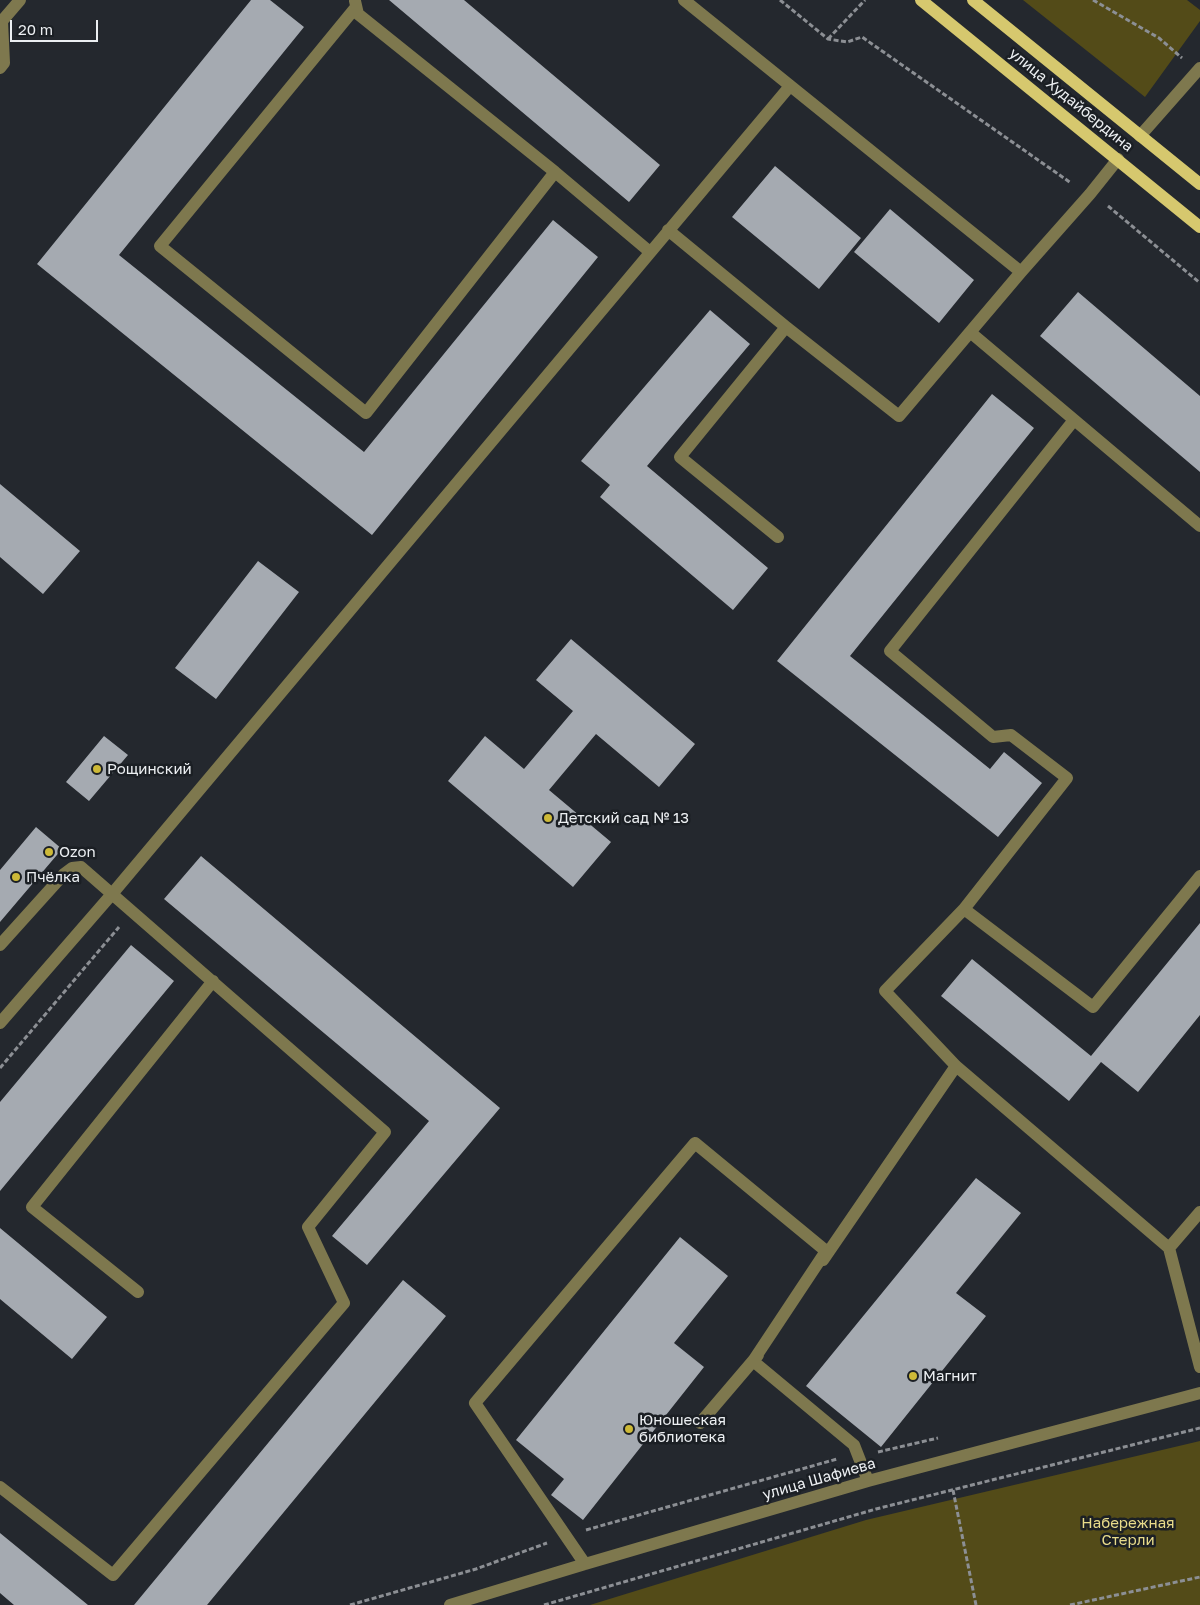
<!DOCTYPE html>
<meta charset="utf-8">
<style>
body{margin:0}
#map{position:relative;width:1200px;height:1605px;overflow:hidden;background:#24282e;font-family:"Golos Text",sans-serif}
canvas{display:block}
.scale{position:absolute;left:10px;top:20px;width:88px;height:22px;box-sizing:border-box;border:2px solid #eceff2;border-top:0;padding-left:6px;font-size:15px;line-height:18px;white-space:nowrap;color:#eceff2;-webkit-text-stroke:4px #1b1f24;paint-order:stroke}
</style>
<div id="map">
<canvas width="1200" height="1605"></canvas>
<div class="scale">20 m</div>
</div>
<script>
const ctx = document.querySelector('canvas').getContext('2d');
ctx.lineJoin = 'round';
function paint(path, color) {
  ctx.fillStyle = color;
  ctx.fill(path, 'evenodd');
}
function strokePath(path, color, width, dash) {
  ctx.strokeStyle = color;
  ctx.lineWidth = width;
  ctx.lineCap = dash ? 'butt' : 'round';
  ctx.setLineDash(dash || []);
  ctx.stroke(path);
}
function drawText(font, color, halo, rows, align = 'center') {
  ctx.font = font + ' "Golos Text",sans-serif';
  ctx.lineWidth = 5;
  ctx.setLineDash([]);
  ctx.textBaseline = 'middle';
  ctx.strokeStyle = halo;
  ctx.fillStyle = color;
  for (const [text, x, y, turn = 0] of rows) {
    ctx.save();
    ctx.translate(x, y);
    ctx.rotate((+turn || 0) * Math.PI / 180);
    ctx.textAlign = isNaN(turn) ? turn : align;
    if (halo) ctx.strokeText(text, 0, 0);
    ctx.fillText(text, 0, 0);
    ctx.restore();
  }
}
paint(new Path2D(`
 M1023,0H1187L1200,10V21L1145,97Z
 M1200,1441V1605H590L866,1520Z`), '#534b18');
paint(new Path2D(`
 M251,0H270L304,27L119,255L364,452L553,220L598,257L372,535L37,264Z
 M389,0H464L660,165L629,202Z
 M775,166L861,238L819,289L732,217Z
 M890,209L974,280L939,323L854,252Z
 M1078,292L1200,396V472L1040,336Z
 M710,310L750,344L647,466L768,568L733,610L600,497L610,485L581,461Z
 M992,394L1034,428L850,656L990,769L1004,752L1042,783L998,837L777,661Z
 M0,484L80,551L43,594L0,557Z
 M258,561L299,592L216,699L175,668Z
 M571,639L695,744L659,787L596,734L549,790L611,842L573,887L448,781L485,736L524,769L573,711L536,680Z
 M104,736L128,755L89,801L66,782Z
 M36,827L62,849L0,922V870Z
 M201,856L500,1108L367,1265L332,1236L429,1121L164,899Z
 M1200,923V1015L1138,1092L1101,1062L1069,1101L941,996L972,959L1091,1056Z
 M131,945L174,981L0,1191V1102Z
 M976,1178L1021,1213L956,1293L986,1316L881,1447L806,1386Z
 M0,1228L107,1317L72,1359L0,1299Z
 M680,1237L728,1276L674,1343L704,1367L583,1520L551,1495L564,1479L516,1440Z
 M403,1280L446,1316L207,1605H134Z
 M0,1533L88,1605H14L0,1593Z`), '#a5aab1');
strokePath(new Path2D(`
 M780,0L828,39L847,42L862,37L1071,183
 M1093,0L1159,38L1182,58
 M828,39L865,0
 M1108,206L1200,283
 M0,1068L119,927
 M878,1452L938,1438
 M953,1490L976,1605
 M586,1530L837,1459
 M350,1605L476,1569L547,1543
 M544,1605L876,1509L1200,1428
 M1070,1605L1200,1577`), '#8c8f94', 3, [5, 2.5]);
strokePath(new Path2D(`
 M684,0L1021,272
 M355,1L358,14L555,172L650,252
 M356,7L160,246L366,413L555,172
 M0,68L4,63L2,21L20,0
 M1140,136L1200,68
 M668,230L786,327L899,416L1021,272L1090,194L1118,159
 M970,332L1200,526
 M1074,420L890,651L993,737L1011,735L1067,778L964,909L885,991L956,1066L1169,1248
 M778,537L680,457L786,327
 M964,909L1093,1007L1200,876
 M0,945L64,874L72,868L81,867L385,1132L308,1227L344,1303L113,1575L0,1487
 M0,1023L112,894L790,86
 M1200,1212L1169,1248L1200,1367
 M823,1260L956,1066
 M138,1292L32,1207L213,981
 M700,1423L758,1355
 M585,1564L475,1403L695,1143L826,1251L753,1361L854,1445L868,1481
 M450,1605L585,1564L868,1481L1200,1393`), '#7e784e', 12);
strokePath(new Path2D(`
 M921,0L1200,227
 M973,0L1200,184`), '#d6c86e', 12);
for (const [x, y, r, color] of [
 [97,769,5,"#cdb938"],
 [548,818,5,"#cdb938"],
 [49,852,5,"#cdb938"],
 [16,877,5,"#cdb938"],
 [913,1376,5,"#cdb938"],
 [629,1429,5,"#cdb938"]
]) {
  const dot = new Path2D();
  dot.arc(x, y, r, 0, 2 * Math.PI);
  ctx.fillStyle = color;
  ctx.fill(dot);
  strokePath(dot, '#1b1f24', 2);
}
drawText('15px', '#eceff2', '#1b1f24', [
 ["улица Худайбердина",1071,100,39],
 ["улица Шафиева",819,1479,-16]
]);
drawText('15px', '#eceff2', '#1b1f24', [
 ["Рощинский",107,769],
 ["Детский сад № 13",558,818],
 ["Ozon",59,852],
 ["Пчёлка",26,877],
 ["Магнит",923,1376],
 ["Юношеская",639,1420],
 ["библиотека",639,1437]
], 'left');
drawText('15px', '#e8db8a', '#1b1f24', [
 ["Набережная",1128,1523],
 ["Стерли",1128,1540]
]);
</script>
